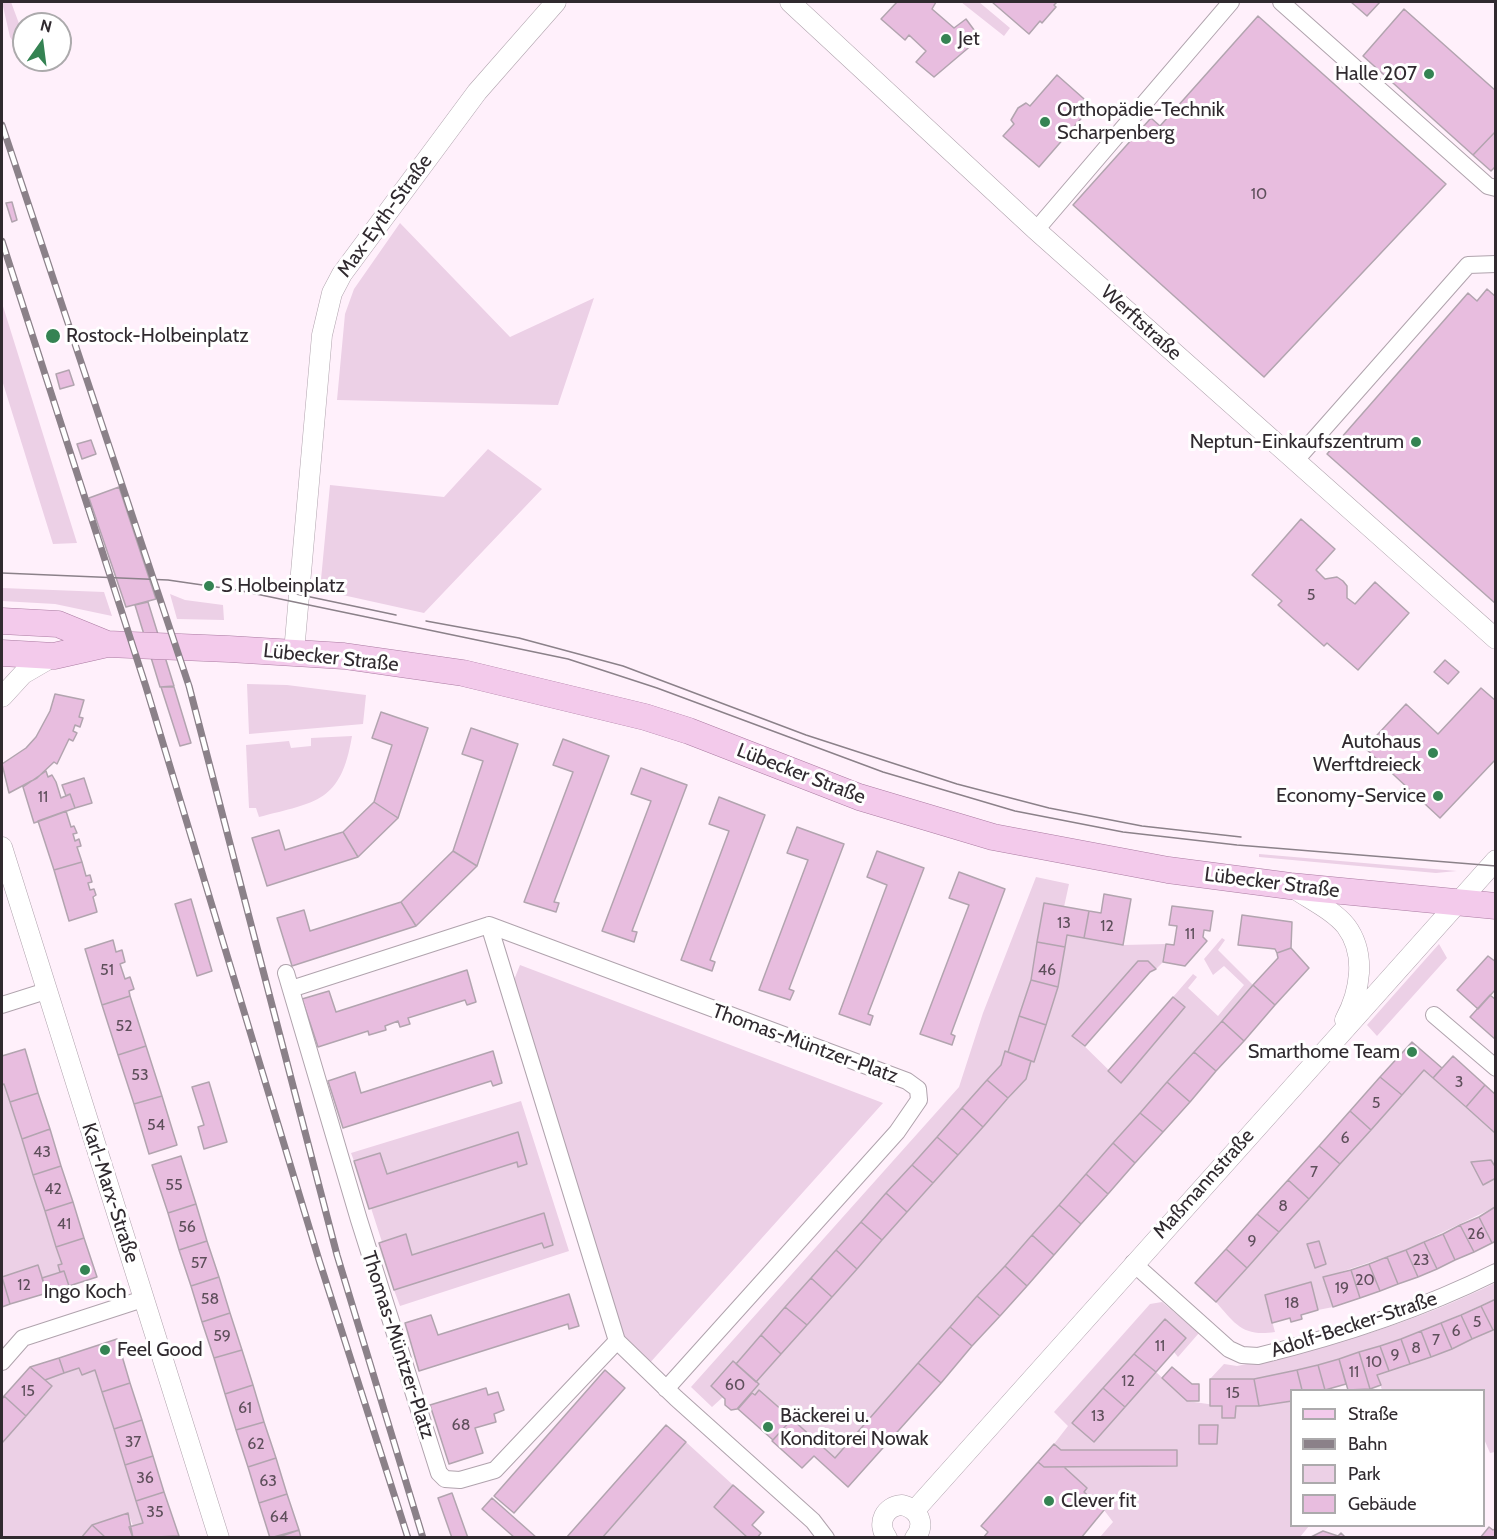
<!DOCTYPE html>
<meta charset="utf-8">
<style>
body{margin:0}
#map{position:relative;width:1497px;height:1539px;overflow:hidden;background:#fff0fb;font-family:Cabin,sans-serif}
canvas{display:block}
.frame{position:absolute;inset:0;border:3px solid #302a2f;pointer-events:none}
.legend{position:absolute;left:1290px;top:1389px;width:195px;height:138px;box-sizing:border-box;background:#fff;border:2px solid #acaaac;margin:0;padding:8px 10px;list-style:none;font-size:18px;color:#302a2f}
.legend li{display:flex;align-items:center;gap:12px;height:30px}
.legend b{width:30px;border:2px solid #acaaac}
.north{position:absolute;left:12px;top:12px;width:60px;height:60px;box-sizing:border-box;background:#fff;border:2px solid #acaaac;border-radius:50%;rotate:14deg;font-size:16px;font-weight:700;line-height:24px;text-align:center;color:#302a2f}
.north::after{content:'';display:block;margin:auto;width:21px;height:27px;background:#358353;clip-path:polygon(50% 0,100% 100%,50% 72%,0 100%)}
</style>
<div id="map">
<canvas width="1497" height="1539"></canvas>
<div class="frame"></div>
<ul class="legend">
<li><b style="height:8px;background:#f3caeb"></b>Straße</li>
<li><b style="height:8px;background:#8b8189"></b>Bahn</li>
<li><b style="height:16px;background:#ecd0e6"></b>Park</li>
<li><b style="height:16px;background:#e8bddf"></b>Gebäude</li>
</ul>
<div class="north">N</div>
</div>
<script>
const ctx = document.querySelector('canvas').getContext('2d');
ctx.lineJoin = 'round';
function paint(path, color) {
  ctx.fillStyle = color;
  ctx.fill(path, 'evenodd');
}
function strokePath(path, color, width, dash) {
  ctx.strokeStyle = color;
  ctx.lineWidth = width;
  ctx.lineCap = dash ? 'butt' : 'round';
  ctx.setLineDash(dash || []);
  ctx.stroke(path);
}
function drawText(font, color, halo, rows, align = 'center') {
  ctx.font = font + ' Cabin,sans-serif';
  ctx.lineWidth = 6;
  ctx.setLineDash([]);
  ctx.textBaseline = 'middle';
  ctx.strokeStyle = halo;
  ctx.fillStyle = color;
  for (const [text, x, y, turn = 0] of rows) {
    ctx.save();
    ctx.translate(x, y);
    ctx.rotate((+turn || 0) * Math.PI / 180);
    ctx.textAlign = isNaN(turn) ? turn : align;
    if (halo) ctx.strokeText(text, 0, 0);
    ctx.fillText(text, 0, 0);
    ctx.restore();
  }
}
paint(new Path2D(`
 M2,2H11L24,37V59L10,37Z
 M961,2H979L1010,28L1004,36Z
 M400,223L510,337L594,298L558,405L337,400L345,314L354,289Z
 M2,303L77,543L53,544L2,380Z
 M488,449L542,489L424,613L320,590L330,485L444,497Z
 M2,588L104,592L112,616L55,604L2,601Z
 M170,594L185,600L223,605L224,620L177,619Z
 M247,684L287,685L366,695L363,724L249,734Z
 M352,736C341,802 317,802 259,817L256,808H249L246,745L289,741L291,748L311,746V738Z
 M1259,854L1457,871L1436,873L1259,857Z
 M1036,877L1069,884L1064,907L1044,903L1031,980L1008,1052L1005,1051L1001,1065L736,1364L732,1361L711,1385L723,1397L712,1407L691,1387L959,1087L983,1013Z
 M1067,935L1123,945L1166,944L1163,962L1156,969L1148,961H1138L1073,1035L1121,1082L1185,1007L1173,997L1193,974L1197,977L1188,988L1218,1016L1244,985L1224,966L1213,975L1204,959L1222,938L1225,940L1218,950L1253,985L835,1458L759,1390L755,1395L752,1393L759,1385L756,1382L1026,1079L1031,1061H1034L1058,987Z
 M1439,944L1447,958L1377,1036L1367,1025Z
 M520,965L883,1103L648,1365L626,1345L512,985Z
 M1424,1070L1495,1134V1207L1406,1250L1323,1278L1333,1307L1318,1310L1310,1282L1265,1295L1275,1332C1243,1337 1235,1324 1216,1302Z
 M4,1084L62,1264L58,1265L60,1272L42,1278L38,1265L2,1277V1085Z
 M521,1101L569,1251L400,1306L394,1290L542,1243L544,1248L553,1245L544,1213L412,1255L406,1234L382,1242L371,1208L516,1162L519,1167L527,1164L517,1132L387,1174L380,1153L354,1161L351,1153Z
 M1495,1283V1299C1420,1333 1339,1367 1256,1379C1241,1381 1225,1379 1210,1379L1224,1364L1237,1366C1331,1347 1409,1325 1495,1283Z
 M1162,1302L1199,1333L1178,1357L1174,1352L1186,1338L1165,1319L1073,1423L1094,1442L1156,1372L1187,1401L1222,1406V1418H1235L1236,1406L1291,1401L1292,1526H1309L1300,1537H1100L1113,1522L1104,1510L1084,1492L1087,1488L1064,1467L1177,1465V1450H1061L1054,1444L1068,1426L1054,1412L1150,1304Z
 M1495,1329V1452L1490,1453L1484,1439V1390H1382L1377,1375L1431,1357Z
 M79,1368L82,1375L95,1370L143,1523L133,1526L128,1513L94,1524L81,1537L2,1538V1443L52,1387L45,1380L47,1377Z
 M686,1442L733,1485L714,1507L748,1537L602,1538Z`), '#ecd0e6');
const building = new Path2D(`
 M897,2H936L932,9L954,28L966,19L980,38L934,77L916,62L926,51L909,35L905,40L881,19Z
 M992,2H1057L1054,5L1056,7L1042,23L1040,21L1029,34Z
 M1351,2H1380L1367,16Z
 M1404,9L1496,91V131L1473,155L1363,56Z
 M1258,16L1446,184L1264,377L1073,205L1151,118L1160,126Z
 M1057,75L1092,106L1039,167L1003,136L1014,124L1011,120L1018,108L1026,103L1030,106Z
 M1496,131V166L1491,171L1473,155Z
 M12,202L17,220L12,222L6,203Z
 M1487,289L1496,297V604L1327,454L1468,293L1477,301Z
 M69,370L74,385L60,389L56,374Z
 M91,440L96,454L82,459L77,444Z
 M119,487L156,599L126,607L89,498Z
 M1301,519L1335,549L1316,570L1325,579L1337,577L1343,581L1347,586V598L1355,604L1375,582L1409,613L1358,670L1327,643L1324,646L1278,605L1282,601L1252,575Z
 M148,602L174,686L160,687L135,605Z
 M1445,660L1459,672L1448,684L1434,672Z
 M161,687H174L191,743L180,746Z
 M1481,688L1496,701V759L1440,818L1365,748L1406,704L1438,734Z
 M55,694L84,700L79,717L83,718L80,727L75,725L73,731L77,733L73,741L69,739L57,764L54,762L37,778L9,793L2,764L26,748L36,737L50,711Z
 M381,712L428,728L398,818L374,802L392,745L372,738Z
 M471,728L518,744L477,866L453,851L483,761L462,754Z
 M563,739L609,756L554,902L559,903L556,912L524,902L573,772L553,765Z
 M641,768L687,785L632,931L637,932L634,942L602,931L651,801L631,794Z
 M46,771L48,777L52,775L56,782L61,798L70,794L75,808L34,823L23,787Z
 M84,778L92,803L75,808L70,794L66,796L62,785Z
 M719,797L765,815L710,960L715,962L712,971L681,960L729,831L709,824Z
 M374,802L398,818L358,857L343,832Z
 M66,811L71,827L74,826L77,833L73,834L75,841L79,839L81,846L77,847L82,862L54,870L38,821Z
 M797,827L844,844L789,989L794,991L790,1000L759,990L808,860L787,853Z
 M279,830L285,850L343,832L358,857L267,886L252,838Z
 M453,851L477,866L416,926L401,902Z
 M877,851L924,868L868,1014L873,1016L870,1025L839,1014L887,885L867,877Z
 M82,862L86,876L90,875L92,882L88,883L90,890L94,889L96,895L93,897L97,912L69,921L54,870Z
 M959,872L1005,889L951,1034L955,1036L952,1045L920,1034L969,905L949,898Z
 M1104,894L1131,899L1123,945L1084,938L1089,911L1101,913Z
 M191,899L212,971L197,976L175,904Z
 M401,902L416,926L292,966L277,918L304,910L310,931Z
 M1044,903L1089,911L1084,938L1067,935L1065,947L1037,942Z
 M1172,906L1213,911L1210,931L1204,930L1203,937L1207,941L1185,966L1163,962L1166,944L1174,945L1177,926L1169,925Z
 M1242,915L1292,922L1291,948L1277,953L1275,949L1238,945Z
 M113,940L116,952L122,950L125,962L120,964L125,979L130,977L134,989L129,991L130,996L102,1005L85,949Z
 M1037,942L1065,947L1058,987L1031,980Z
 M1291,948L1309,968L1275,1005L1253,985L1278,958L1277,953Z
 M1488,956L1496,962V989L1478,1009L1457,990Z
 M1138,961H1148L1156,969L1150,972L1085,1046L1072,1036Z
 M467,970L476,1002L467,1005L465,1000L408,1018L410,1024L400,1027L398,1021L385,1026L386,1030L369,1035L368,1031L318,1047L302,999L329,991L336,1012Z
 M1031,980L1058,987L1046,1025L1019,1016Z
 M1253,985L1275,1005L1244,1041L1222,1021Z
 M1490,995L1496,1000V1040L1470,1017Z
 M130,996L146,1046L118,1055L102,1005Z
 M1173,997L1185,1007L1121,1083L1108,1071Z
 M1019,1016L1046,1025L1034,1062L1008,1052Z
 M1222,1021L1244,1041L1216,1071L1194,1052Z
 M1412,1042L1442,1068L1433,1078L1424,1070L1402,1095L1380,1077Z
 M146,1046L162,1096L134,1104L118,1055Z
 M25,1049L38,1093L10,1102L4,1084L2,1085V1056Z
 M493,1051L502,1083L493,1086L491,1081L343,1128L328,1081L355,1072L361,1093Z
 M1005,1051L1031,1061L1026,1079L1008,1098L987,1080L1001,1065Z
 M1194,1052L1216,1071L1190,1102L1167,1082Z
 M1453,1056L1485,1085L1466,1107L1433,1078Z
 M1380,1077L1402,1095L1371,1130L1350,1111Z
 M987,1080L1008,1098L983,1127L962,1108Z
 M209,1082L227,1142L204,1149L198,1127L204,1125L192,1087Z
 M1167,1082L1190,1102L1163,1132L1140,1113Z
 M1485,1085L1496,1095V1134L1466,1107Z
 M38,1093L50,1129L22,1139L10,1102Z
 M162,1096L177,1145L149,1154L134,1104Z
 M962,1108L983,1127L958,1155L937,1137Z
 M1350,1111L1371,1130L1340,1164L1319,1146Z
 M1140,1113L1163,1132L1135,1163L1113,1143Z
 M50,1129L61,1166L33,1175L22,1139Z
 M518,1132L527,1164L518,1167L517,1162L369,1209L354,1161L380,1153L387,1174Z
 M937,1137L958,1155L933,1183L912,1165Z
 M1113,1143L1135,1163L1108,1194L1086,1174Z
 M1319,1146L1340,1164L1309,1199L1288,1180Z
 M181,1156L196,1204L168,1213L152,1165Z
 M1491,1160L1496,1168V1178L1483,1185L1471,1162Z
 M912,1165L933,1183L907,1212L886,1193Z
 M61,1166L73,1202L45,1211L33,1175Z
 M1086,1174L1108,1194L1081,1224L1059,1205Z
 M1288,1180L1309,1199L1279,1232L1257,1214Z
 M886,1193L907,1212L882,1240L861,1222Z
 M73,1202L84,1238L56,1247L45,1211Z
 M196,1204L207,1241L179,1250L168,1213Z
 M1059,1205L1081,1224L1054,1255L1032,1235Z
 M1495,1207L1496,1241L1492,1243L1479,1217Z
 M544,1213L553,1245L544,1248L542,1243L394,1290L379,1243L406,1234L412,1255Z
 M1257,1214L1279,1232L1247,1268L1226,1249Z
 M1479,1217L1492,1243L1474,1252L1460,1225Z
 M861,1222L882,1240L857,1269L836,1250Z
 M1460,1225L1474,1252L1455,1260L1443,1234Z
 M1443,1234L1455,1260L1437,1269L1424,1242Z
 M1032,1235L1054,1255L1027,1286L1005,1266Z
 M84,1238L97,1277L69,1286L64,1271L60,1272L58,1265L62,1264L56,1247Z
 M207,1241L219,1277L191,1286L179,1250Z
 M1319,1241L1326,1264L1315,1268L1307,1244Z
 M1424,1242L1437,1269L1418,1277L1406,1250Z
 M1226,1249L1247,1268L1216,1302L1195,1283Z
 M836,1250L857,1269L832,1297L811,1278Z
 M1406,1250L1418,1277L1398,1284L1387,1257Z
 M1387,1257L1398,1284L1380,1291L1369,1264Z
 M1369,1264L1380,1291L1360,1298L1351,1270Z
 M38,1265L47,1293L10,1304L2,1277Z
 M1005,1266L1027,1286L1000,1316L977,1296Z
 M1351,1270L1360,1298L1333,1307L1323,1277Z
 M64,1271L69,1286L47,1293L42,1278Z
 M2,1277L10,1304L2,1307Z
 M219,1277L230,1313L202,1322L191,1286Z
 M811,1278L832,1297L807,1325L785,1307Z
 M1311,1282L1318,1310L1301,1315L1302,1319L1291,1322L1290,1318L1272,1323L1265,1295Z
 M569,1294L579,1326L569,1329L568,1324L419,1371L405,1323L431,1315L438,1335Z
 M977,1296L1000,1316L972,1346L950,1327Z
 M1496,1299V1329L1493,1330L1481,1306Z
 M1481,1306L1493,1330L1472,1339L1461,1315Z
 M785,1307L807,1325L781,1354L761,1335Z
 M230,1313L242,1350L214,1358L202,1322Z
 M1461,1315L1472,1339L1452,1349L1441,1323Z
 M1165,1319L1186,1338L1156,1372L1134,1354Z
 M1441,1323L1452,1349L1431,1357L1421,1331Z
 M950,1327L972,1346L941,1383L918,1363Z
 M1421,1331L1431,1357L1410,1364L1401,1339Z
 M761,1335L781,1354L756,1382L736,1364Z
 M117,1339L130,1383L102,1392L95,1370L82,1375L79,1368L64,1373L59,1358Z
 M1401,1339L1410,1364L1389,1371L1380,1346Z
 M1380,1346L1389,1371L1377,1375L1381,1385L1370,1389L1359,1352Z
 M242,1350L253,1385L225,1394L214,1358Z
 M1359,1352L1370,1389L1348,1390L1339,1359Z
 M1134,1354L1156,1372L1125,1407L1103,1388Z
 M59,1358L64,1373L45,1380L30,1367Z
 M1339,1359L1346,1384L1325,1390L1318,1365Z
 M733,1361L759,1384L737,1409L731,1410L725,1405V1399L711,1386Z
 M918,1363L941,1383L848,1487L814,1456L802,1468L772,1441L792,1419L835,1458Z
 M1318,1365L1325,1390H1302L1297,1370Z
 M30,1367L52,1386L26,1416L4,1396Z
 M1172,1367L1192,1384H1199V1401H1187L1162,1378Z
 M605,1370L625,1388L514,1513L494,1496Z
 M1297,1370L1302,1390H1292V1401L1259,1406L1254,1379Z
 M1210,1379H1254L1259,1406H1236L1235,1418H1222V1406H1210Z
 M130,1383L142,1420L114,1429L102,1392Z
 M253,1385L264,1422L236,1430L225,1394Z
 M486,1388L488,1395L498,1392L504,1410L494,1414L496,1422L475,1428L483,1453L449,1464L430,1405Z
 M1103,1388L1125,1407L1094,1442L1072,1423Z
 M759,1390L792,1419L773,1440L738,1409L752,1393L755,1395Z
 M4,1396L26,1416L2,1443V1399Z
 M142,1420L153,1456L125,1465L114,1429Z
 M264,1422L276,1458L248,1467L236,1430Z
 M666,1425L686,1442L602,1538H566Z
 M1199,1425H1218L1217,1444H1199Z
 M1054,1444L1061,1450H1177V1466L1044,1467L1038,1462Z
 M153,1456L164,1492L136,1501L125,1465Z
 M276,1458L287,1494L259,1503L248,1467Z
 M1038,1462L1044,1467H1064L1087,1488L1084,1492L1104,1510L1081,1538H983L988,1532L981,1526Z
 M733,1485L764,1512L752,1525L761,1533L757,1538H748L714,1507Z
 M164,1492L179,1536L133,1538L129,1527L143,1523L136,1501Z
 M452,1493L468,1538H452L438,1498Z
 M287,1494L299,1530L270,1538L259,1503Z
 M492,1498L537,1538H515L482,1509Z
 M128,1513L133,1538H106L92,1525Z
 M92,1525L106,1538H81Z
 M1489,1527L1493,1530L1496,1528V1538H1480Z
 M299,1530L301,1538H276Z
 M1323,1531L1338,1536L1341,1533L1346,1538H1309Z`);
paint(building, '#e8bddf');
strokePath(building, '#b2a4af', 1.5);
const minor = new Path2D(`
 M1281,2L1488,186L1496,188
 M1036,230L1231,2
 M1296,460L1468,265L1496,264
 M489,925L617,1341L676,1398L813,1521L826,1538
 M286,973L359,1220L439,1473L445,1479L460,1480L495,1470L617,1341
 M291,989L489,925L907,1081L918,1089L919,1100L897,1132L666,1389
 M2,1005L46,991
 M1434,1015L1496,1068
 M1133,1263L1229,1349L1242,1355L1258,1356C1340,1336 1420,1310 1496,1272
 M2,1362L23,1338L143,1299`);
const tertiary = new Path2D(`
 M790,2L1036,230L1496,639
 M294,652L322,335L332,293L342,274L477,92L556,2
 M2,697L23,674L54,656
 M2,847L219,1538
 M1292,887C1309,899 1333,910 1346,926C1367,954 1360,992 1345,1020
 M915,1510L1496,860
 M887,1538C876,1523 885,1506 902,1505C919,1509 926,1524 915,1538`);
const primary = new Path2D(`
 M2,621L58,624L107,644
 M2,653L54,656L107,644L229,649L344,656L463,673L645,717L689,731L859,797L993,837L1168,870L1290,886L1496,906`);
strokePath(minor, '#b0a3ad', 18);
strokePath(tertiary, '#b0a3ad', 21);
strokePath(primary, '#aa7ba1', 27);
strokePath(minor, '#fff', 16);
strokePath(tertiary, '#fff', 20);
strokePath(primary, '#f3caeb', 26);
strokePath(new Path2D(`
 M2,573L168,580L237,590L568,659L657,688L883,772L1015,811L1123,832L1237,845L1496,866
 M244,583L396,615
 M426,621L519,638L623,666L806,735L957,784L1049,808L1142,826L1241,837`), '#8b8189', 1.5);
const rail = new Path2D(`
 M2,125L189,686L337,1255L423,1538
 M2,241L146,687L319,1260L408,1538`);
strokePath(rail, '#8b8189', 7);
strokePath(rail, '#fff', 4.5, [14]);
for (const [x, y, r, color] of [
 [946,39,6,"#358353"],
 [1429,74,6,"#358353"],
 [1045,122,6,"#358353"],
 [53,336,8,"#358353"],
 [1416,442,6,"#358353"],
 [209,586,6,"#358353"],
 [1433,753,6,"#358353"],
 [1438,796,6,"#358353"],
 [1412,1052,6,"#358353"],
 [85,1270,6,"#358353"],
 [105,1350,6,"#358353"],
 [768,1427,6,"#358353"],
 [1049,1501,6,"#358353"]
]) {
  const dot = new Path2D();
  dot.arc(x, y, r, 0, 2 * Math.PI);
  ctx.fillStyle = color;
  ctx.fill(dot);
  strokePath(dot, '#fff', 2);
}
drawText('16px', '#5e4f5b', null, [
 ["10",1259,194],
 ["5",1311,595],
 ["11",43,797],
 ["13",1064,923],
 ["12",1107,926],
 ["11",1190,934],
 ["51",107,970],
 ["46",1047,970],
 ["52",124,1026],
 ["53",140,1075],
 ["3",1459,1082],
 ["5",1376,1103],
 ["54",156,1125],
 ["6",1345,1138],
 ["43",42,1152],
 ["7",1314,1172],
 ["55",174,1185],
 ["42",53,1189],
 ["8",1283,1206],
 ["41",64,1224],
 ["56",187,1227],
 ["26",1476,1234],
 ["9",1252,1241],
 ["23",1421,1260],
 ["57",199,1263],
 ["20",1365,1280],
 ["12",24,1285],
 ["19",1342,1288],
 ["58",210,1299],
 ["18",1292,1303],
 ["5",1477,1322],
 ["6",1456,1331],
 ["59",222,1336],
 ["7",1436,1340],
 ["11",1160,1346],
 ["8",1416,1348],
 ["9",1395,1355],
 ["10",1374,1362],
 ["11",1354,1372],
 ["12",1128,1381],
 ["60",735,1385],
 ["15",28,1391],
 ["15",1233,1393],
 ["61",245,1408],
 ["13",1098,1416],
 ["68",461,1425],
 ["37",133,1442],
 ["62",256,1444],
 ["36",145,1478],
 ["63",268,1481],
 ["35",155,1512],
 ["64",279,1517]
]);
drawText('20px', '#302a2f', '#fff', [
 ["Jet",958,39],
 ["Halle 207",1417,74,"right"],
 ["Orthopädie-Technik",1057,110],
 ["Scharpenberg",1057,133],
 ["Rostock-Holbeinplatz",66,336],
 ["Neptun-Einkaufszentrum",1404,442,"right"],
 ["S Holbeinplatz",221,586],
 ["Autohaus",1421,742,"right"],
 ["Werftdreieck",1421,765,"right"],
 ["Economy-Service",1426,796,"right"],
 ["Smarthome Team",1400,1052,"right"],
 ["Ingo Koch",85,1292,"center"],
 ["Feel Good",117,1350],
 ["Bäckerei u.",780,1416],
 ["Konditorei Nowak",780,1439],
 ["Clever fit",1061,1501]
], 'left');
drawText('20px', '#302a2f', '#fff', [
 ["Max-Eyth-Straße",385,216,-54],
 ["Werftstraße",1141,323,42],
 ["Lübecker Straße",331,658,6],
 ["Lübecker Straße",801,774,21],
 ["Lübecker Straße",1272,883,7],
 ["Thomas-Müntzer-Platz",805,1044,20],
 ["Maßmannstraße",1204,1184,-48],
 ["Karl-Marx-Straße",110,1193,72],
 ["Adolf-Becker-Straße",1354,1325,-18],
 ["Thomas-Müntzer-Platz",398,1345,72]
]);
</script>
